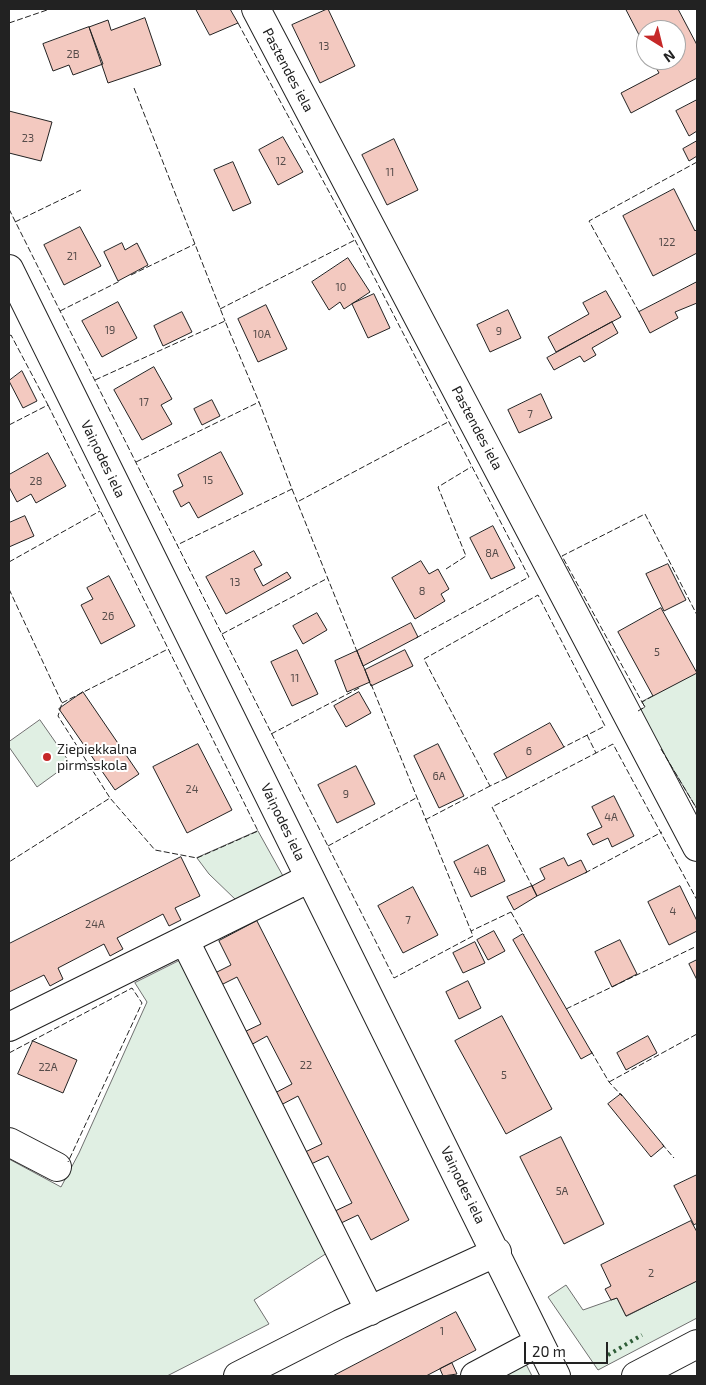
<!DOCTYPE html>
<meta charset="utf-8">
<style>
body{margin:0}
#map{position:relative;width:706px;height:1385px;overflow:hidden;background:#fff;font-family:"Exo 2",sans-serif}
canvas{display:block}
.frame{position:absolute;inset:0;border:10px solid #222;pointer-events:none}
.north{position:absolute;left:636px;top:20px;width:50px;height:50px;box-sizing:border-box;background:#fff;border:1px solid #a7a7a7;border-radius:50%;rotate:144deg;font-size:14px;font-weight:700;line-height:20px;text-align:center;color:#222}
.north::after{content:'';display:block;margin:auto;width:18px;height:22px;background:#c62828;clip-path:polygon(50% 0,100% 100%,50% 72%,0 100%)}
.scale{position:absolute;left:524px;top:1342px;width:84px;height:22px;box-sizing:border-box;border:2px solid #222;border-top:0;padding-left:6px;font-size:15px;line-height:18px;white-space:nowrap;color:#222;-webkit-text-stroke:4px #fff;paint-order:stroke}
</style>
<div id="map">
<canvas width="706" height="1385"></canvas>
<div class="frame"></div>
<div class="north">N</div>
<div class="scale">20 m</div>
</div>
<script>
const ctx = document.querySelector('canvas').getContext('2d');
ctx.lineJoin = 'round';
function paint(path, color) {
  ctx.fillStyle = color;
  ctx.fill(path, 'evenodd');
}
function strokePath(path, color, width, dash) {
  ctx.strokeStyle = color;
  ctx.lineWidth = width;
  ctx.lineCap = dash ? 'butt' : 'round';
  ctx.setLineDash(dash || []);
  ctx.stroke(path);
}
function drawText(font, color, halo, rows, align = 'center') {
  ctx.font = font + ' "Exo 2",sans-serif';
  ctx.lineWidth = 4;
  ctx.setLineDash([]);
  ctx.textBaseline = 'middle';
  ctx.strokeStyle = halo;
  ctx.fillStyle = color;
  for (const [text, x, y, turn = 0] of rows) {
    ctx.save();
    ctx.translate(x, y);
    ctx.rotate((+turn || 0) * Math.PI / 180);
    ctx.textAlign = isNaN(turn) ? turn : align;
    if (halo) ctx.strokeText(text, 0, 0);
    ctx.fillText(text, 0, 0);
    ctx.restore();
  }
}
const green = new Path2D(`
 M697,672V809L638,711L645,707L642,702Z
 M40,720L70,763L37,787L9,747V742Z
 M258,831L283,876L237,901L209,874L197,858Z
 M185,958L327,1253L254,1300L269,1324L167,1376H9V1159L61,1187L79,1153L147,1002L135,983Z
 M697,1281V1318L598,1370L548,1297L566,1285L583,1310L617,1298L626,1316Z
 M526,1364L532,1376H501Z`);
paint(green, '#e0efe3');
strokePath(green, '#6f6f6f', 1);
const building = new Path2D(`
 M196,9H230L238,23L210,35Z
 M328,9L355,66L320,83L292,25Z
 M626,9H678L697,45V78L631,113L621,93L659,73L652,60H676V30H646V48Z
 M145,18L161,65L108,83L89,27L108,20L111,30Z
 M89,27L103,64L73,75L69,65L53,71L43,44Z
 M697,100V131L689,136L676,111Z
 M9,111L52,122L41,161L9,153Z
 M283,137L303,172L278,185L259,150Z
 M394,139L418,190L387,205L362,155Z
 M697,141V156L689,161L683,149Z
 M233,162L251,203L233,211L214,170Z
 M674,189L695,231L697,229V253L653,276L623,216Z
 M80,227L101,266L64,285L44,245Z
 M122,243L125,250L137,243L148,265L118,281L104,252Z
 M348,258L370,292L344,309L340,302L329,310L312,282Z
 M697,282V303L675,312L678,318L650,333L639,312Z
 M606,291L621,317L556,352L548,337L589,314L583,303Z
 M374,294L390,328L368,338L352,304Z
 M118,302L137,338L102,357L82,321Z
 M266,305L287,349L258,362L238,319Z
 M508,310L521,338L490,352L477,325Z
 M182,312L192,332L163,346L154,326Z
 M612,322L618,333L592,348L596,355L584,362L580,356L554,370L547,358Z
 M154,367L172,399L161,405L172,424L142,440L114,390Z
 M22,371L37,401L23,408L9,381Z
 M541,394L552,418L519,433L508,410Z
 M212,400L220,416L202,425L194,409Z
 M221,452L243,494L198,518L189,502L181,507L173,491L183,486L178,475Z
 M48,453L66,486L36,503L31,494L17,502L9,487V475Z
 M25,516L34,536L9,547V523Z
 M493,526L515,568L491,579L470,538Z
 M254,551L262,565L254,569L263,586L287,572L291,578L226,614L206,577Z
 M421,561L429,574L438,569L449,589L441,594L445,601L415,619L392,578Z
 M668,564L686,600L664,611L646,574Z
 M109,576L135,626L101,644L81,605L93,599L87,588Z
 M661,608L697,673L653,696L618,632Z
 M317,613L327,630L303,644L293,626Z
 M411,623L418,637L363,666L357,651Z
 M297,650L318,694L292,706L271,662Z
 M405,650L413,666L371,686L365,670Z
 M357,651L370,682L347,692L335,661Z
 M83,692L139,774L115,790L59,709Z
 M359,692L371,713L346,727L334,706Z
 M550,723L564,747L507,778L494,754Z
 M198,744L232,810L187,833L153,767Z
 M438,744L464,796L439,808L414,756Z
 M356,766L375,804L337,823L318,785Z
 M614,796L634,836L612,847L608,838L593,845L587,834L602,827L592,807Z
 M488,845L505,881L471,897L454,862Z
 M181,857L200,896L175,908L181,920L169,926L163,914L117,938L123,949L110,956L104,944L58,968L63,979L50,986L44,975L9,992V944Z
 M564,858L568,866L581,860L587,872L537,896L532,886L545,879L540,869Z
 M532,886L537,896L514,910L507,897Z
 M680,886L697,921V931L669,945L648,902Z
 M413,887L438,935L403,953L378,906Z
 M257,921L409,1220L371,1240L358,1215L339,1224L333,1212L352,1203L328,1156L309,1165L303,1153L322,1144L298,1096L279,1106L273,1094L292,1084L267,1036L249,1046L242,1033L261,1024L237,977L219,986L213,974L231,965L219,941Z
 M494,931L505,951L488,960L477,940Z
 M523,934L592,1053L581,1059L513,940Z
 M620,940L637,974L612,987L595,952Z
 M475,942L485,963L463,973L453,953Z
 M697,960V980L689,964Z
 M468,981L481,1008L459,1019L446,992Z
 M502,1016L552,1109L506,1134L455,1041Z
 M648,1036L657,1053L626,1070L617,1053Z
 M33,1041L77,1060L63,1093L18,1074Z
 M621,1094L664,1146L651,1157L608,1104Z
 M561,1137L604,1224L564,1244L520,1157Z
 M697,1175V1223L694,1225L674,1186Z
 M691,1221L697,1232V1281L626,1316L617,1298L611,1300L605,1289L611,1286L601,1265Z
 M456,1312L476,1350L426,1376H333Z
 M452,1363L457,1374L443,1376L440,1369Z`);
paint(building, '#f3c9c0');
strokePath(building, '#222', 1);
const minor = new Path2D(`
 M256,9L697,847
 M9,269L556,1376
 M185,941L370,1311
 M9,1027L310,878
 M9,1142L57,1167
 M238,1376L340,1324L497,1252
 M475,1376L539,1342
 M636,1376L697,1344`);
strokePath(minor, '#222', 30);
strokePath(minor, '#fff', 28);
strokePath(new Path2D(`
 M608,1355L642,1335`), '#2f5e38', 4, [2.5, 4]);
strokePath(new Path2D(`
 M9,23L50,9
 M238,23L355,240L529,577L416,638
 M134,88L225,321
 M9,209L394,978L473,936L471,931L511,912
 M15,222L81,190
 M131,275L195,244
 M220,309L355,240
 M60,311L120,281
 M639,312L589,221L697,162
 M9,336L11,335L48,405L9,425
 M95,380L225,321L259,402
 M48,405L258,831L197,858L155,850L110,798
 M136,462L259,402L292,489L177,545
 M292,489L358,654
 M299,501L448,422
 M9,562L100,511
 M446,569L466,556L438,487L471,467
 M9,589L62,703L58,716L110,798L9,862
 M222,634L328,578
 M371,684L471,931
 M653,696L642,702L562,556L645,514L697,615
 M62,703L168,649
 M638,711L645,707L642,702
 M271,734L361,687
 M587,735L596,753L613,744L697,900
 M661,749L697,809
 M507,778L490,786L424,659L538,595L605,726L564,747
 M425,820L490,786
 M328,846L416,798
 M585,873L662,832
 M533,888L492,807L596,753
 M511,912L524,935
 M566,1009L697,946
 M591,1051L609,1082L622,1096
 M9,1053L132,988L142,1003L68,1162
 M609,1082L697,1034
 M662,1144L674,1158`), '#222', 1, [6, 2.5]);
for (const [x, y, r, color] of [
 [47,757,5,"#c62828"]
]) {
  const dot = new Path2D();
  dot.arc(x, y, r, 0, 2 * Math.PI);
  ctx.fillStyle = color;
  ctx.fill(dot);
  strokePath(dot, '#fff', 2);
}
drawText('11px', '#564c4a', null, [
 ["13",324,46],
 ["2B",73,54],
 ["23",28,138],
 ["12",281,161],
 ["11",390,172],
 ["122",667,242],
 ["21",72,256],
 ["10",341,287],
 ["19",110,330],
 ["9",499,331],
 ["10A",262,334],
 ["17",144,402],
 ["7",530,414],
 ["15",208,480],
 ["28",36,481],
 ["8A",492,553],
 ["13",235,582],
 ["8",422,591],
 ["26",108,616],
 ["5",657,652],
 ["11",295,678],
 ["6",529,751],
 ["6A",439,776],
 ["24",192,789],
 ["9",346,794],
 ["4A",611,817],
 ["4B",480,871],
 ["4",673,911],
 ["7",408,920],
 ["24A",95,924],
 ["22",306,1065],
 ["22A",48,1067],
 ["5",504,1075],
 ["5A",562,1191],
 ["2",651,1273],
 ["1",442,1331]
]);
drawText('14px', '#222', '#fff', [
 ["Pastendes iela",288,70,62],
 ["Pastendes iela",477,428,62],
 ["Vaiņodes iela",103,459,64],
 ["Vaiņodes iela",283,822,64],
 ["Vaiņodes iela",463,1185,64]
]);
drawText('14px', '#222', '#fff', [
 ["Ziepiekkalna",57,749],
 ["pirmsskola",57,765]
], 'left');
</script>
